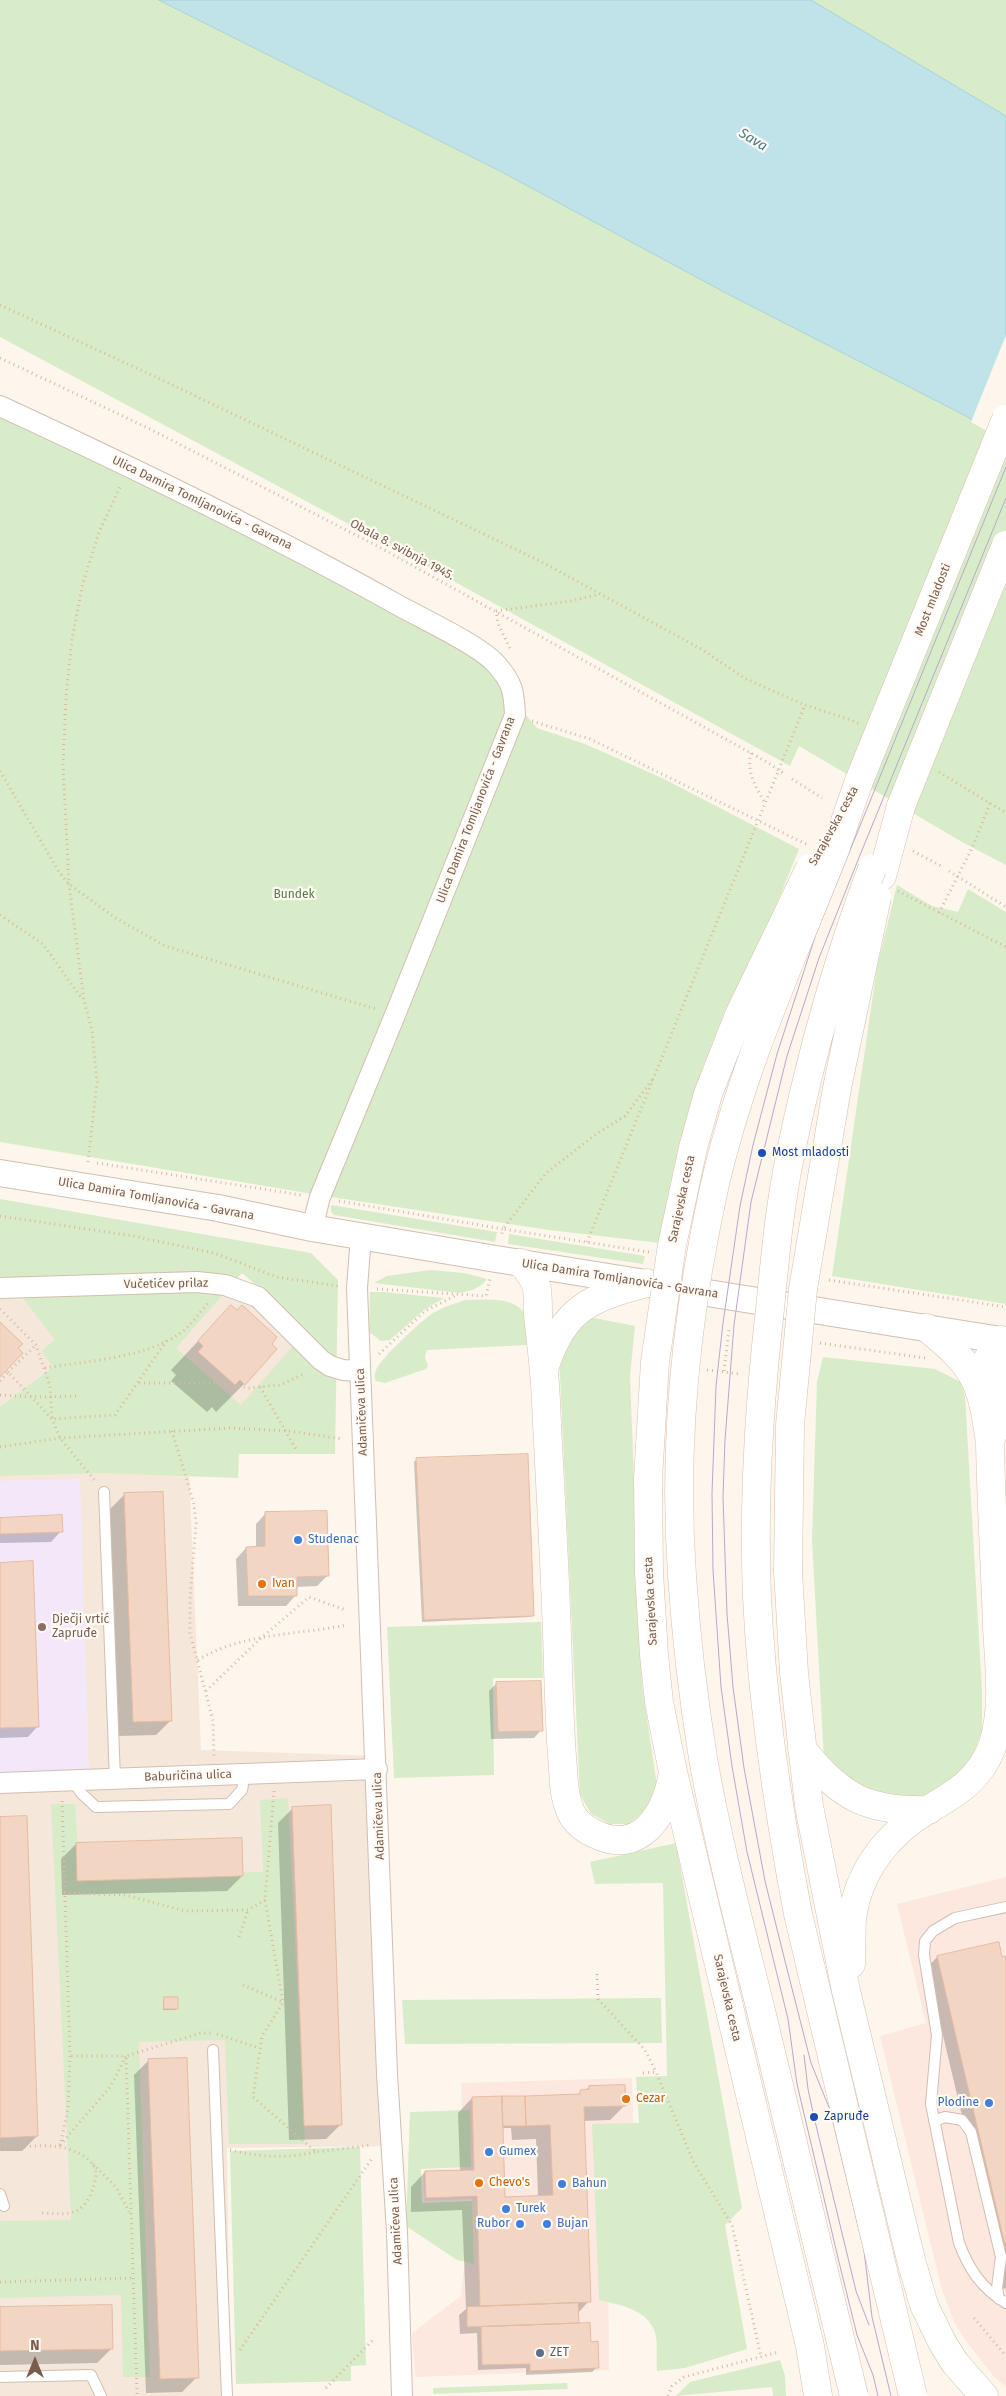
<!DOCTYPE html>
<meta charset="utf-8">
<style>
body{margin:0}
#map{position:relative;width:1006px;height:2396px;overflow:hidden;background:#fdf6ec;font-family:"Fira Sans",sans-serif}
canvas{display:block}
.north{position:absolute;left:10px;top:2336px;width:50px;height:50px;-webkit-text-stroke:4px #fffaf3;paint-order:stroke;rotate:0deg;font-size:14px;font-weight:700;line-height:20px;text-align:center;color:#7a5c4d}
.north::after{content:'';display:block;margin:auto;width:18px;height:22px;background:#7a5c4d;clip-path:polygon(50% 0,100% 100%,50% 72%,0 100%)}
</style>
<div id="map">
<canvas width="1006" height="2396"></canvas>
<div class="north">N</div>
</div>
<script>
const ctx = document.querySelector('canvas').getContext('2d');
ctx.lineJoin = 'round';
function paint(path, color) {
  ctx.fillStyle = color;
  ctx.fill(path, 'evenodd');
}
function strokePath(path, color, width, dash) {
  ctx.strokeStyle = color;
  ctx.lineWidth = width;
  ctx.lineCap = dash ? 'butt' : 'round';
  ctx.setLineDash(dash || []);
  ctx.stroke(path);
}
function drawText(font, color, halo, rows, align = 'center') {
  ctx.font = font + ' "Fira Sans",sans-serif';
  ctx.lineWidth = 4.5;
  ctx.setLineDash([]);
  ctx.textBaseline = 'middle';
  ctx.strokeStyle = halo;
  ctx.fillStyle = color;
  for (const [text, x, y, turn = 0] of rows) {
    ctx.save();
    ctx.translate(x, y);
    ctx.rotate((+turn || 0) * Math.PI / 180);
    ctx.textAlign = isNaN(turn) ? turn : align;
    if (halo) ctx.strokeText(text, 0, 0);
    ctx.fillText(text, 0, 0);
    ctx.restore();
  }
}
paint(new Path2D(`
 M313,1287L321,1445L188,1444L201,1750L381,1756L398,2146L227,2148L230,2396H0V1288Z`), '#f5e8da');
paint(new Path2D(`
 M1006,1877V2387L994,2377L966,2341L954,2322L942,2290L880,2036L926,2023L897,1904Z
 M632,2078L633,2124H607L609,2370L415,2377L412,2333L461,2296L472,2199L425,2201L423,2170L464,2168L461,2083Z`), '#fde8e0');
paint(new Path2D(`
 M80,1479L89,1772L0,1776V1481Z`), '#f3e8fa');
paint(new Path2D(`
 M0,0H159L500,171L722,291L964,415L1006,440V865L962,842L799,746L790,766L384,543L0,337Z
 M811,0H1006V116Z
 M0,416L253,534L479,660L537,728L585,744L662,778L799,849L754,960L726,1008L704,1065L690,1108L660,1243L549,1230L331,1197L0,1142Z
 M897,885L932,906L958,912L968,889L1006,912V1304L832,1276L877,967Z
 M0,1199L311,1253L338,1280L335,1454H239L238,1478L102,1473L0,1476V1407L53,1367L41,1351L55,1340L16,1289L0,1301ZM242,1273L293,1317L280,1332L294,1345L241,1405L176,1348Z
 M331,1205L497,1232L495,1242L334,1215L331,1211Z
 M509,1234L645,1256L643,1264L508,1244Z
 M430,1270L464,1273L487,1279C479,1289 471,1291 459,1293L374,1283L387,1276Z
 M370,1292H384L444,1298L424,1310L390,1340L381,1341L369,1332Z
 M465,1300C502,1299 531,1296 531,1342L526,1345L427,1350L425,1357L428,1366L426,1369L385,1383L376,1381C374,1377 374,1375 376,1370C381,1358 421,1321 433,1313C443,1307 454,1304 465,1300Z
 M589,1317L635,1326L630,1376L642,1685L658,1792L646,1810L629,1824H610L591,1814L580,1794L559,1355Z
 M823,1357L935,1369L961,1382L965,1396L982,1690V1730L970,1764L952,1786L913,1799L878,1794L850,1786L824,1760L812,1540L817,1382Z
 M541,1622L543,1678H493L494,1775L394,1778L387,1627Z
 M288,1798L305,2144H229L225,2040L139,2042L150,2377H123L121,2295L0,2298V2221L71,2220L51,1804H75L80,1876L263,1872L260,1800Z
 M676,1843L742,2208L725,2225L747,2349L685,2368L657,2371C656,2359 658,2342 655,2332C646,2308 619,2305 599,2300L592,2124L639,2123L636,2077L667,2076L663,1883L595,1884L590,1862Z
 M661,1998L662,2043L405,2044L402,2000Z
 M470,2110L471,2167L421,2169L422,2203L472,2201L474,2264L457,2260L406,2226L410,2112Z
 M360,2147L366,2365L351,2366V2381L236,2384L230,2151Z
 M780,2360L785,2376L786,2396H773L772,2387L676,2396L690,2382Z
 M567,2383L568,2389L433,2394V2388Z`), '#d8ecc9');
const water = new Path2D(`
 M159,0H811L1006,116V440L964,415L722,291L500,171Z`);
paint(water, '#bfe3e8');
strokePath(water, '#a5d3da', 1);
paint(new Path2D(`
 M1006,335V442L971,422Z`), '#fdf6ec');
paint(new Path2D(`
 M231,1306L244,1384L216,1412L212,1407L207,1412L171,1381L176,1375L171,1370Z
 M416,1460L532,1615L530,1617L422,1622L414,1462Z
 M125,1494L171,1720L156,1735L119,1736L110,1509Z
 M266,1513L327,1576L317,1586L296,1587V1595L286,1606H238L236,1559L246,1548H256V1524Z
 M0,1519L61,1531L51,1542L0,1543Z
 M0,1564L38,1726L28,1737L0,1738Z
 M497,1683L541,1730L534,1738L491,1739L489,1691Z
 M293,1808L341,2124L326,2139L289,2140L278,1823Z
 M0,1818L37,2136L22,2151H0Z
 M76,1844L242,1876L227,1891L62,1895L61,1859Z
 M937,1957H1006V2288L1003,2289L927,1968Z
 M165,1998L177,2008L175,2010H163V2000Z
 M149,2060L197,2377L182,2392L146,2393L134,2075Z
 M590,2087L625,2105L610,2120L583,2121L589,2301L577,2314L576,2324L590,2343L597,2367L592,2372L526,2375V2368L478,2370L477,2333L460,2334L459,2315L466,2309L462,2210L411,2212V2187L425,2172L460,2171L458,2113L472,2098L576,2095ZM502,2128H511L512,2140L536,2139L538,2197L504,2198Z
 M0,2309L112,2348L97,2363L0,2365Z`), '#0003');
const building = new Path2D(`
 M231,1305L237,1310L242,1305L277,1337L272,1344L277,1349L245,1385L240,1380L235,1385L198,1352L203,1346L198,1341Z
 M0,1322L23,1344L18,1348L23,1353L0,1377Z
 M528,1454L534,1616L424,1620L416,1458Z
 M163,1492L172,1721L133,1722L124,1493Z
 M327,1511L329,1576L297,1577V1596H248L246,1547L265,1546V1512Z
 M62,1515L63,1532L0,1534V1518Z
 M33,1561L39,1727L0,1728V1563Z
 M541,1681L543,1731L498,1732L496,1682Z
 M331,1805L342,2125L304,2126L292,1807Z
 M27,1816L38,2136L0,2138V1817Z
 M242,1838L243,1876L77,1881L76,1843Z
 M999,1942L1002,1957L1006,1956V2249L937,1956Z
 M164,1997H178V2009H164Z
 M187,2058L199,2378L160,2379L148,2059Z
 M625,2085L626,2106L584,2107L591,2302L480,2306L477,2196L426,2198L425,2171L474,2170L472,2097L502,2096L505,2197L553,2195L550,2125L526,2126L525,2096L580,2094V2090L589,2089V2086Z
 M502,2096H525L526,2126H503Z
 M578,2303L579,2323L467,2327V2307Z
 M112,2305L113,2349L0,2351V2307Z
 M590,2323L591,2342L598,2341L599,2368L530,2371V2364L482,2365L481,2327Z`);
paint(building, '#f3d5c3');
strokePath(building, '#e6bba3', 1);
const service = new Path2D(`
 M104,1492L115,1779
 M73,1781L81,1793L96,1807L229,1804L242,1790L245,1774
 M1006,1907L955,1918L933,1931L925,1941L924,1955L937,2035L931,2104L959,2243C969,2269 981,2288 1006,2303
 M213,2050L227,2396
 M934,2121L945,2117L962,2120L971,2132L1001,2257L997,2288L999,2299
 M0,2194L4,2206
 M0,2377L91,2375L101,2396`);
const minor = new Path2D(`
 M0,406C134,468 267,532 396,604C421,618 479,645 496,664C513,683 514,692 515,715L395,1015L320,1197L312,1228
 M361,1236L357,1288L387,2074L397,2232L402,2396
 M0,1288L197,1282L225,1285L258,1297L321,1360L330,1366L343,1370L360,1371
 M0,1783L377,1769`);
const tertiary = new Path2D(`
 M0,1173L218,1208L312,1228L496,1259L1006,1341`);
const secondary = new Path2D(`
 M836,847L859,781
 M882,876L901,806
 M521,1263C528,1270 535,1278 537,1289C538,1297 538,1306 538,1315C541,1344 545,1373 546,1402C550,1490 556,1579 558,1667C559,1701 560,1735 563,1769C564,1783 564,1797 570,1810C574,1821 583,1828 593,1833C641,1858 666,1813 673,1773
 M545,1366C565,1307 590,1298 647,1283
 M981,1393C981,1371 986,1357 1001,1340L1006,1358
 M992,1436L1001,1409L1006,1378
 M788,1571L794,1673L809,1806L846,1991L911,2260L924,2305L942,2342L955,2363L984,2396
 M649,1572L654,1655L659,1702L673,1772L810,2346L818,2396
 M802,1749C840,1797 867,1812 929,1810
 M851,1964C852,1950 851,1934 852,1919C858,1871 888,1833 929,1809C957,1793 980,1779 992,1747C1005,1710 999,1665 997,1627C995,1565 991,1503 990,1442C981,1380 976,1368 927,1328`);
strokePath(service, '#d1beb0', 12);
strokePath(minor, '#d1beb0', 22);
strokePath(tertiary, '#d1beb0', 28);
strokePath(secondary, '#d6c0b0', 29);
strokePath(new Path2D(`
 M0,305L158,378L540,561L703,650L744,678L805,705L851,720L859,724
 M0,358L148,428L379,547L767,762L786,775
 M510,648L498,624L496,611L571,601L600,594
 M532,721L590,739L808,845
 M751,753C746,771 756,789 766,804
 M0,771L59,872L69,884L88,898L114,917L165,946L376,1009
 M939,772L1006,813
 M792,779L822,798
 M913,851L941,866
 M949,871L1006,907
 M898,891L1006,947
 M939,913L974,844L990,803
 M0,915L43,944L82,999
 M88,1162L97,1082L92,1030L84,1001L69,884L63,765L66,696L72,639L83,583L99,532L121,485
 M97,1163L301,1195
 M339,1201L503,1229L501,1237
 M0,1216L133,1236L214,1253L277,1277L338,1286
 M587,1242L805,705
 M649,1252L503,1229L546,1173L595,1135L625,1116L653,1079
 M829,1280L1006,1307
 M377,1289L486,1296L490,1279
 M0,1309L36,1345L50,1386L52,1419L115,1415L167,1340
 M820,1343L925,1358
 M379,1354L425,1311L455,1296
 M45,1368C87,1361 144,1358 179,1334C190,1327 199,1313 208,1303
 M707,1370L740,1374
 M724,1371L729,1330
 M8,1372L36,1345
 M0,1381L8,1372L52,1419L60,1438L96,1482
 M139,1383H219L249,1388L280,1385L306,1373
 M260,1387L297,1451
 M0,1395L32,1397L80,1396
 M172,1431L194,1504L196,1523L190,1599V1633L213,1721L214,1757
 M0,1447L60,1438L231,1428L288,1431L343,1439
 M198,1660C241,1633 298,1635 347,1625
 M206,1691L260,1639L309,1597L346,1610
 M274,1791L265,1900L283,2003L262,2036L253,2097L316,2152L372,2145
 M64,1893L125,1895L185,1911L248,1910L265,1900
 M239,1937L248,1910
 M597,1974L598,1999L645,2050L656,2072
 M243,1985L282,2002
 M217,2034L259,2048
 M643,2073L656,2072L694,2163L732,2225L761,2357
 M0,2145C25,2150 52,2140 76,2152C82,2155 91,2160 94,2166C100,2178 89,2204 78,2210C68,2216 51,2213 39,2213
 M60,2145L111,2086L126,2056H70
 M60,2146L68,2109L70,2056L62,1800
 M230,2150C260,2157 285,2159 315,2152
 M93,2164L116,2187L129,2212
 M0,2282L133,2278
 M974,2318L1006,2356
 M240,2350L373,2157
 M326,2388L374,2339
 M137,2394L126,2056L201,2033H213
 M668,2396L672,2386L684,2377L779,2352`), '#d9b8a5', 3, [1, 4]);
strokePath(service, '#fff', 10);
strokePath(minor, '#fff', 20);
strokePath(tertiary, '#fff', 26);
strokePath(secondary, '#fff', 28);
strokePath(new Path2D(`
 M804,2055L808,2089L814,2117L856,2291L869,2325
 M878,2396L873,2375L857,2335L839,2262L797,2084L788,2019L747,1852L732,1766L721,1687L713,1570L712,1493L716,1386L723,1323L740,1206L753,1145L777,1054L816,934L1006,467
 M891,2396L872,2317L864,2251L830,2110L811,2063L787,1969L765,1881L744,1768L733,1687L727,1614L723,1497L725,1440L734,1325L751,1202L787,1056L819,958L858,860L1006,498`), '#b9a8c9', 1);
const secondaryBridge = new Path2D(`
 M859,781L1006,419
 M901,806L1006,545
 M836,847C791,961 739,1074 713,1193C686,1317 673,1448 682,1575C686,1636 693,1697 703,1758C718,1844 741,1930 762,2015C792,2142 823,2269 854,2396
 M872,869C837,961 811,1055 791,1151C780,1203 775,1257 770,1309C759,1405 753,1501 757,1597C762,1704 778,1809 798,1914L913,2396
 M788,1571L790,1425L803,1289L837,1088L877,897
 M649,1572L648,1479L655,1362L672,1245L693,1148L708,1094L739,1015L810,868`);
strokePath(secondaryBridge, '#d6c0b0', 29, []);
strokePath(secondaryBridge, '#fff', 28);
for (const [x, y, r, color] of [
 [762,1153,5,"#1a4fb4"],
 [298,1540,5,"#3f7fe0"],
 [262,1584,5,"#e8710a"],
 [42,1627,5,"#8d6e63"],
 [626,2099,5,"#e8710a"],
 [989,2103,5,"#3f7fe0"],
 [814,2117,5,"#1a4fb4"],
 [489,2152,5,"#3f7fe0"],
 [479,2183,5,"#e8710a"],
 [562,2184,5,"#3f7fe0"],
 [506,2209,5,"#3f7fe0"],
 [520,2224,5,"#3f7fe0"],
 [547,2224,5,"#3f7fe0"],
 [540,2353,5,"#5c6f8a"]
]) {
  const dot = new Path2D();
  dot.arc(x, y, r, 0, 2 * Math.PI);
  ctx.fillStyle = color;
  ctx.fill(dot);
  strokePath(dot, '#fffaf3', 2);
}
drawText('12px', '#7a5c4d', '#fffaf3', [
 ["Ulica Damira Tomljanovića - Gavrana",202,503,26],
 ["Obala 8. svibnja 1945.",402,550,28],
 ["Most mladosti",933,600,-68],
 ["Ulica Damira Tomljanovića - Gavrana",476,810,-69],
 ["Sarajevska cesta",834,826,-61],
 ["Ulica Damira Tomljanovića - Gavrana",156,1199,10],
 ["Sarajevska cesta",682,1199,-78],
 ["Ulica Damira Tomljanovića - Gavrana",620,1279,9],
 ["Vučetićev prilaz",166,1284,-1],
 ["Adamičeva ulica",362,1412,-92],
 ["Sarajevska cesta",651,1601,-93],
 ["Baburičina ulica",188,1776,-2],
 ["Adamičeva ulica",379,1816,-92],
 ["Sarajevska cesta",727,1998,77],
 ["Adamičeva ulica",396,2221,-93]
]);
drawText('12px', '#537a41', '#fffaf3', [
 ["Bundek",294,895]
]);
drawText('12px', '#164399', '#fffaf3', [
 ["Most mladosti",772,1153],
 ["Zapruđe",824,2117]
], 'left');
drawText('12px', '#366cbe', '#fffaf3', [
 ["Studenac",308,1540],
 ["Plodine",979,2103,"right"],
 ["Gumex",499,2152],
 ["Bahun",572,2184],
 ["Turek",516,2209],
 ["Rubor",510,2224,"right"],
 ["Bujan",557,2224]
], 'left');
drawText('12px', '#c56008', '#fffaf3', [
 ["Ivan",272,1584],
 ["Cezar",636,2099],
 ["Chevo's",489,2183]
], 'left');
drawText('12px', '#785e54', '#fffaf3', [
 ["Dječji vrtić",52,1620],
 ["Zapruđe",52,1634]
], 'left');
drawText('12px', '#4e5e75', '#fffaf3', [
 ["ZET",550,2353]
], 'left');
drawText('italic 14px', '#437c86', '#fffaf3', [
 ["Sava",753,140,31]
]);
</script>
